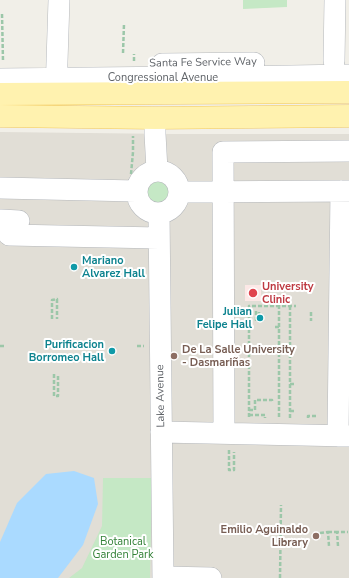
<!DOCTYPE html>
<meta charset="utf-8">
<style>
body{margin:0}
canvas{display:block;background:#f1efe8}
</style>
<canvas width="349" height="578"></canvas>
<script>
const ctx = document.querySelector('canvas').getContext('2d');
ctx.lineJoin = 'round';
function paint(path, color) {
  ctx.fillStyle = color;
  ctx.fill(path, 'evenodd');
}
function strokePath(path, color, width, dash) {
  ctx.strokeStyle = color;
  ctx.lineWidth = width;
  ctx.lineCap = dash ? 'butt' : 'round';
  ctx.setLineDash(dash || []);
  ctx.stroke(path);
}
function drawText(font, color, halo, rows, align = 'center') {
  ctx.font = font + ' "Nunito Sans",sans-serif';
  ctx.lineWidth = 4;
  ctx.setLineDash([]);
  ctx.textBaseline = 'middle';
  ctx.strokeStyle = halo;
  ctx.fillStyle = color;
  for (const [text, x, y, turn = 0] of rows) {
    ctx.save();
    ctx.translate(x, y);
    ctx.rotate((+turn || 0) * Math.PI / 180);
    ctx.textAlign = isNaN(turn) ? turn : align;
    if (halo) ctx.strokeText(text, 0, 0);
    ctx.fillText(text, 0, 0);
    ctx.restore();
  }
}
paint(new Path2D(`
 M0,132L173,134H349V578H0Z`), '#e1ded6');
paint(new Path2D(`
 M245,285H261V301H245Z`), '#fce8e6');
paint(new Path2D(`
 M243,0H287V7L243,9Z
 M143 191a14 14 0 1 1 28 0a14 14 0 1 1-28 0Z
 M103,478H152L150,578H69L82,568L102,526Z`), '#c5e8c5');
paint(new Path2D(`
 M74,471L94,478L98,504L83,545L58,578H0V542L17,503L46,474Z`), '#aadaff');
const minor = new Path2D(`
 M334,61L335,0
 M162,64L254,63
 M0,79L184,77C200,81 216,80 233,77L349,75
 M56,93L59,0
 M155,118V134L157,170
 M137 192a21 21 0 1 1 42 0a21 21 0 1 1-42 0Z
 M0,188L136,191
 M179,192L349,191
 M159,213L163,578
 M1,220L19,221
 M9,235L159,238
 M161,432L349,436
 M224,433L223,152L349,151
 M338,436L341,191
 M163,577L211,578`);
const major = new Path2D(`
 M0,94L349,92
 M0,116L155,118L349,116`);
strokePath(minor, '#b5b8bc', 22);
strokePath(major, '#f2c960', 23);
strokePath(new Path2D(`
 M2,14L3,61
 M123,53L124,24
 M134,61V54
 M131,174L133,152V136
 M279,305V417
 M256,311V321H259V311
 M311,312V321
 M52,319V300L57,299V319
 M275,327H279
 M0,346H5
 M137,346H144
 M54,374V396H58V374
 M290,384H296
 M249,410H255V400H272V402
 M290,411H296
 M249,415H265V418
 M249,417V306H296
 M290,418V306
 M308,418V416H316
 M229,450V470H234V452
 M328,532H337
 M320,533L328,532L329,546
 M338,546L337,532H348
 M280,578L281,505`), '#9cc7a9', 2.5, [4, 2]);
strokePath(minor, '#fff', 21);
strokePath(major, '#fff2af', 22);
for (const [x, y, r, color] of [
 [74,267,4,"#0f9aa8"],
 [253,293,5,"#e0444e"],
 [260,318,4,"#0f9aa8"],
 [112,351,4,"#0f9aa8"],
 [174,356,4,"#8d6e63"],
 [316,536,4,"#8d6e63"]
]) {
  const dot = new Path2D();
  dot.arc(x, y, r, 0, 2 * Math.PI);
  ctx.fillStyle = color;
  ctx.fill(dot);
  strokePath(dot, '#fff', 1.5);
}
drawText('11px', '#5f6368', '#fff', [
 ["Santa Fe Service Way",203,63,-1],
 ["Congressional Avenue",163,78],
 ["Lake Avenue",161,396,-91]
]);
drawText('bold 11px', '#0d838f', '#fff', [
 ["Mariano",82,261,"left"],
 ["Alvarez Hall",82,274,"left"],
 ["Julian",252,312],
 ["Felipe Hall",252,325],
 ["Purificacion",104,345],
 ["Borromeo Hall",104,358]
], 'right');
drawText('bold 11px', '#be3a42', '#fff', [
 ["University",262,287],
 ["Clinic",262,300]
], 'left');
drawText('bold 11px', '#785e54', '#fff', [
 ["De La Salle University",182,350],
 ["- Dasmariñas",182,363],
 ["Emilio Aguinaldo",308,530,"right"],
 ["Library",308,543,"right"]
], 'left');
drawText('11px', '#348238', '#fff', [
 ["Botanical",123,542],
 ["Garden Park",123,555]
]);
</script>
